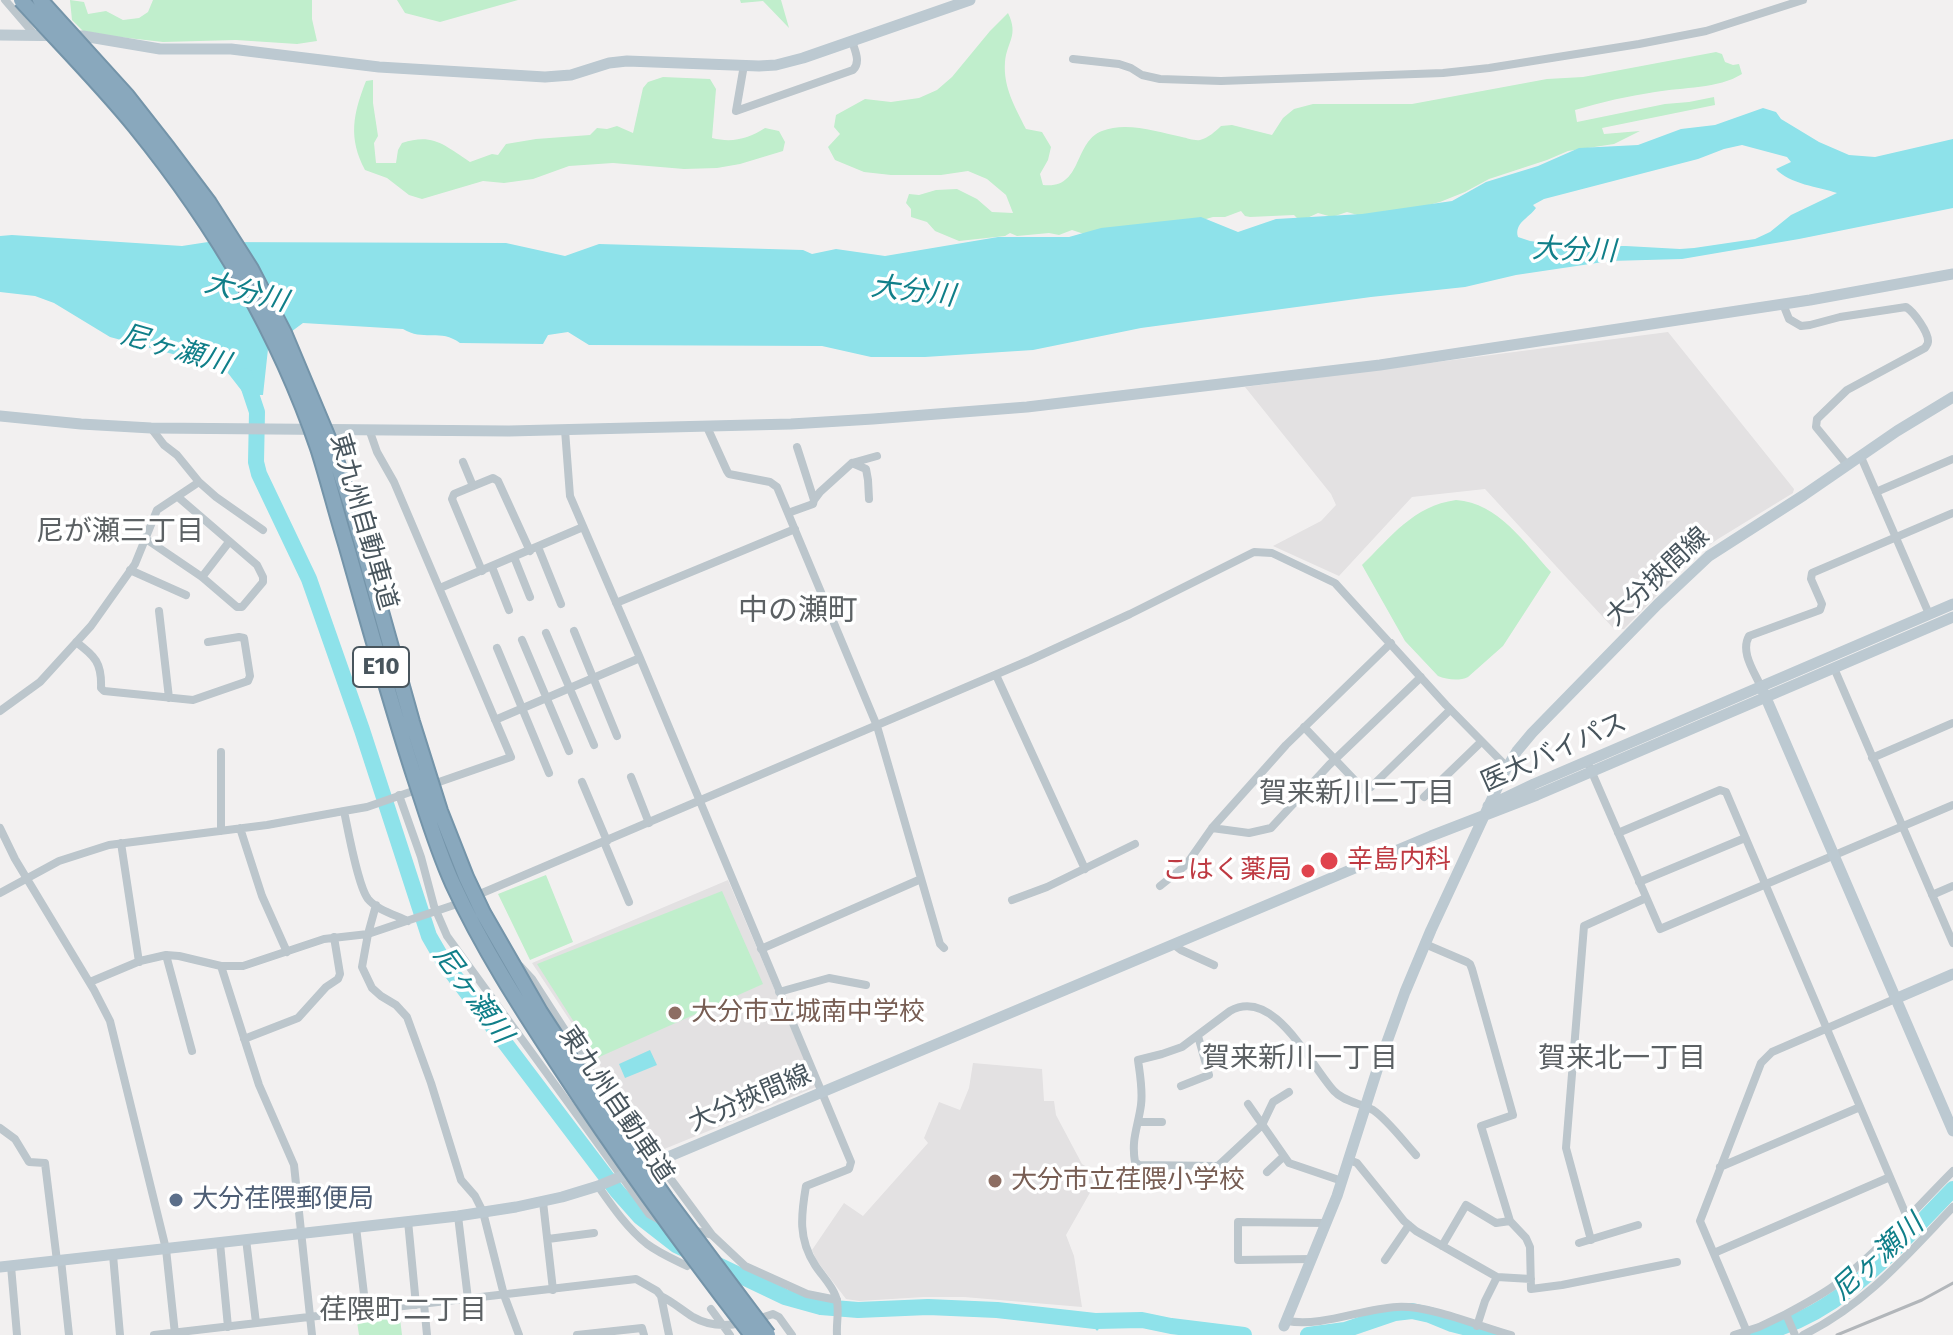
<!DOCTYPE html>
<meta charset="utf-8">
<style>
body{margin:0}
canvas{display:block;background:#f2f0f0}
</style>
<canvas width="1953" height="1335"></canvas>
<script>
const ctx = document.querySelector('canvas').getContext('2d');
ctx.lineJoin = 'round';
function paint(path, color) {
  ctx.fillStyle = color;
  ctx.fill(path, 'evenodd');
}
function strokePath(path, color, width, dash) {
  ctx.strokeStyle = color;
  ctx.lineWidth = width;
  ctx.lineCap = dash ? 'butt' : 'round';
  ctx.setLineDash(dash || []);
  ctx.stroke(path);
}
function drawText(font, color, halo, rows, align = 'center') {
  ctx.font = font + ' "Fira Sans","Noto Sans JP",sans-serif';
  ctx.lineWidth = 7;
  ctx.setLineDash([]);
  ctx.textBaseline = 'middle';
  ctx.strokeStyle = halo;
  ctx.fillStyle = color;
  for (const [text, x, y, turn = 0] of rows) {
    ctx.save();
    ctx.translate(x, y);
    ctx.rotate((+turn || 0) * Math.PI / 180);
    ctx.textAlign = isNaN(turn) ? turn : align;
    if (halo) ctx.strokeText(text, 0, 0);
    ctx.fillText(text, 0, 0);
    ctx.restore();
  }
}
paint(new Path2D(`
 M1668,332L1794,489L1793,493L1718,539L1697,554L1624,629H1614L1485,489L1412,497L1339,576L1273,546L1321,521L1336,505L1331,494L1245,387Z
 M728,880L816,1087L657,1152L532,963Z
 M973,1063L1042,1069L1044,1101H1054L1056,1115L1082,1164L1100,1175L1066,1235L1074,1256L1082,1307L964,1297H924L859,1301L846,1299L817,1261L812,1250L844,1203L863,1216L928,1143L924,1138L939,1102L960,1110L969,1088Z`), '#e3e1e2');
paint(new Path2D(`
 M70,0L84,2L88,14L106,11L123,20L139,18L148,12L153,0H312V19L317,41L297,44L236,40L163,42L119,37L83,31L72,20Z
 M397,0H518L440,22L405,13Z
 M740,0H781L789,28L763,1L741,3Z
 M1008,13C1019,36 1007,41 1005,62C1003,87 1015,107 1026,129L1042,132L1051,147L1048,160L1040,174L1043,185C1083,190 1073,142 1102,131C1126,121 1158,132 1182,137C1187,138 1195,141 1200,140C1208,138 1216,131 1221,126L1232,125L1272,135L1283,118L1294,109L1313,104H1412L1547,79L1583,77L1716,52L1722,54L1725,62L1733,65L1739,64L1742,74C1718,89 1683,87 1655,92C1628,96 1601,102 1575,110L1577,122L1665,104L1689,102L1714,97L1715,105L1602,128L1604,134L1640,131L1614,144L1568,151L1547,160L1489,179L1465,192L1440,202L1417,208L1361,216L1347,212L1332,217L1318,213L1305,219L1299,220L1294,215L1250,217L1245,216L1241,211L1225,217H1213L1182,226L1084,234L1072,230L1059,235L1049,233L1017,236L1010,233L1005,236L959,241L935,231L927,222L911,217V209L906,203L909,194L919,195L936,190L957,189L977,199L992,212L1013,213L1006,195L987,179L968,171L941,175H891L864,172L835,160L828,147L840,134L834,127L836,115L865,99L891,102L919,98L937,90L952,77L990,31Z
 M663,77L710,79L716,89L712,138C732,143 748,139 765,128L779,131L785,142L783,151L740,164L717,168L684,169L613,163L569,166L533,179L504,183L483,181L422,199L409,195L387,178L365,170C348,138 353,114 366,81L373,80V103L378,136L374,143L376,163H396L398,150L402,143C433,133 444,145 470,162L492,154L498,155L506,144L536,139L590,135L597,128L607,129L617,126L633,133L643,88L648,82Z
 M1456,500C1499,503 1524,543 1551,572L1503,646L1468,677C1460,681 1447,680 1438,676L1405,641L1362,565C1391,537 1413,506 1456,500Z
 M546,875L573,942L530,960L498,894Z
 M722,891L763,984L597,1058L537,964Z
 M399,1310L402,1335H359L356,1315Z`), '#c0eecc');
paint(new Path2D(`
 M1763,108L1776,112L1781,119L1819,142L1849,155L1875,157L1953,139V208L1799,239L1682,259L1610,261L1516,275L1465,287L1371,297L1141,328L1033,350L925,357H871L822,346L589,345L568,332L548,335L543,344L460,343C440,328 425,342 403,329L303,323L268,349L263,395H245L224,368L110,337L54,303L35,296L0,292V236L12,235L182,246L208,242L506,243L565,256L599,244L803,250L812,254L836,249L885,256L998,237H1069L1101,228L1201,217L1238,232L1276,219L1362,214L1452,201L1486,182L1538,166L1579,148L1638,145L1681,129L1715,125ZM1742,145L1787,157L1791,162L1776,169C1789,184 1819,187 1837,193L1791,215L1770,232L1755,239L1694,248L1680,249L1626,246H1570L1530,241L1518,237C1514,223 1529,218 1536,208L1533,205L1544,199L1698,159L1724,149Z
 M650,1050L657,1065L625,1078L619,1064Z`), '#8ee2ea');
strokePath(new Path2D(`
 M1095,1321L1097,1329`), '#8ee2ea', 3);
strokePath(new Path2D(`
 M245,376L257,412L256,462L259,474L309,579L362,730L429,936L444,962L468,994L617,1191L640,1217L676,1245L785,1297L821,1307L858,1310L928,1307L997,1310L1095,1321L1142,1320L1171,1326L1244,1335
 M1308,1335L1345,1330L1395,1313L1412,1311L1430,1315L1452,1324L1495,1335
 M1752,1335C1837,1320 1896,1247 1953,1189`), '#8ee2ea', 16);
strokePath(new Path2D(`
 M5,0L35,35
 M1073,59L1119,64L1131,68L1142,75L1160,79L1221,81L1443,73L1489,68L1639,44L1706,31L1803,0
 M744,65L736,111L853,70C861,62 855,51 852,41
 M1783,304L1789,319L1801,326L1810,325L1840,317L1906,307C1914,312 1929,333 1928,342C1928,344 1926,346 1925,348L1847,390L1817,419L1816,427L1848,466
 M707,427L727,471L729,474L770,482L777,487L877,726L940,944L944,948
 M151,428L164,445L177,455L199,482
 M369,429L377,452L394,482L511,757L367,807L344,811C348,830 358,886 368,899C377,910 396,915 408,921
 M565,430L570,496L640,658L851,1162L849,1169L806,1186C801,1215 798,1239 815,1265C822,1276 832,1285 836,1297C840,1308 836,1323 837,1335
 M1861,457L1929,614
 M463,462L473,486
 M852,463L866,469L868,480L869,499
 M1876,492L1953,459
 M814,500L820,492L852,463L877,456
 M788,513L813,504L814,500L797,447
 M146,539L202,577L237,607H242L263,582V577L257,565L178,497
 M538,547L561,604
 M514,557L530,597
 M492,567L509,610
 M130,570L186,595
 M482,571L452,499L454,494L493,478L498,481L530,551
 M202,577L229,542
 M440,588L583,527
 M616,603L795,529
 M159,611L169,698
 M574,631L617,736
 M546,633L594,745
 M522,640L569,751
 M76,642C95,656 102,663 101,688L104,691L193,700L248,681L250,676L244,638L239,637L208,642
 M497,648L549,773
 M1834,668L1953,943
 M996,675L1085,869
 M1761,687C1754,671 1740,652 1749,636L1820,610L1822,604L1811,579L1812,573L1953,513
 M0,711L40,682L91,626L135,564L157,510L199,482L216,497L263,530
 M495,720L640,658
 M1304,727L1364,790L1371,787L1450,710
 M221,752V831
 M1872,758L1953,723
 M1587,761L1660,929L1953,805
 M631,777L649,823
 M582,782L607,841
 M399,795L421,857L434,906L447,936L649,1214L665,1223
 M1424,797L1481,742
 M0,828L15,859L94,990L110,1021L166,1249L175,1334
 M240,828L262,896L287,952
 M1212,828L1249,833L1271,828L1329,765L1421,677
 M1618,833L1720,790L1726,792L1907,1217
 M604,842L629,902
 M121,843L139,962
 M1639,882L1745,838
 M1160,886L1186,865L1212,828L1286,745L1391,643
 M0,893L59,861L109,845L267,825L344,811
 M1932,895L1953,886
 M1012,900L1047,887L1135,844
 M376,905L368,934L362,967L372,988L381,996L396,1005L407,1017L431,1083L461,1180L475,1196L483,1212L504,1295L519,1335
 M1173,944L1181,950L1214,965
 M1425,944L1467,962L1470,964L1472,969L1513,1115L1481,1126L1510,1221L1526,1238L1530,1247L1531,1289L1562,1285L1677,1262
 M761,949L921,879
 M166,955L192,1051
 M221,966L259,1085L294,1165L312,1335
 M513,966H520L532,979L644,1153L664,1170L712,1235L745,1266L807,1294L837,1300
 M90,982L140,961L166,955L179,956L221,966H243L324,939L368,934L454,905L1030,660L1130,614L1254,552L1272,553L1335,583L1446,705L1507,767
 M779,992L829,978L866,985
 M244,1039L298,1018L326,987L338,979L340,974L334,937
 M1181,1086L1209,1075L1198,1036
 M1289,1092L1273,1102L1262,1125L1218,1166L1139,1165L1135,1162C1131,1139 1138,1127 1141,1105C1143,1090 1140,1075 1138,1060L1162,1054L1182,1047L1230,1011C1274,986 1310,1065 1334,1091C1344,1102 1361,1103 1373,1110C1388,1120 1404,1142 1416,1155
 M1248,1104L1289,1163L1342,1181
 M1138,1122H1162
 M0,1128L15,1139L29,1162L45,1163L57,1261
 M1349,1160L1357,1163L1404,1221L1416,1231L1497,1277L1531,1279
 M1218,1166L1233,1184
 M1720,1167L1860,1107
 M1267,1172L1284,1156
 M598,1186C612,1206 627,1228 647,1244C659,1253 673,1259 687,1266
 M543,1202L553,1290
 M458,1216L468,1299
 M408,1221L416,1305
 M356,1227L366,1311
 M690,1229L712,1235
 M246,1239L256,1323
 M548,1239L594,1233
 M1591,1240L1566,1148L1584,926L1646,898
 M220,1243L228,1327
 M1579,1243L1638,1225
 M1442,1246L1466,1205L1496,1223L1510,1221
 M1714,1253L1890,1177
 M113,1255L120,1335
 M1312,1259L1238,1260V1222L1326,1223
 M61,1260L69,1335
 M1385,1260L1409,1225
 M11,1266L17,1335
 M661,1296C673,1302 682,1310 693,1317C719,1332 747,1323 773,1314L779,1317L792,1335
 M424,1304L427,1335
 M711,1309L730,1335
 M1287,1321C1323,1327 1361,1309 1397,1307C1429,1305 1478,1326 1511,1335
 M1477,1326L1485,1301L1497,1277
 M1747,1332L1700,1221L1761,1063L1772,1052L1895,999
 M154,1335L636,1279L657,1291L661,1296L669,1335
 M577,1335L642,1328L644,1335
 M1734,1335L1759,1327L1786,1314
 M1795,1335L1786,1314C1803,1305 1820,1296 1835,1285C1878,1252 1915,1209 1953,1171
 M1803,1335C1864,1306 1907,1255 1953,1207`), '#bcc6cc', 8);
strokePath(new Path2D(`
 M0,35L83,36L160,49H231L379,67L545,77L571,75L609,63L627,61L759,66L776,65L803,58L970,0
 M0,416L81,424L151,428L509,431L791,424L873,419L1027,407L1380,365L1810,300L1953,274
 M1763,691L1953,1131
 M1488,806L1534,784L1953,604
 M1895,999L1953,974
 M0,1267L458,1216L516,1207L562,1197L598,1186L656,1162L1431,836L1537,795L1953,617
 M1284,1326L1337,1196L1379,1064L1405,992L1431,930L1505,771L1517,751L1532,733L1658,604L1709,556L1804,495L1897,431L1953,397`), '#bcc9d1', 11);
strokePath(new Path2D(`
 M1837,1335L1922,1300L1953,1283`), '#b2b6ba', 3);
const highwayBridge = new Path2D(`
 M21,0C59,42 99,82 135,126C213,222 278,331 318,448C328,479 336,512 346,544C368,621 389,698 414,775C426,811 437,849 453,884C482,947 520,1006 558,1064C619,1157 684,1247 752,1335
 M40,0L127,96L167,147L209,203L251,269L284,333L331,445L351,505L412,722L440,811L466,877L483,913L540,1012L602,1107L666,1199L768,1335`);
strokePath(highwayBridge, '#7494a9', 18, []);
strokePath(highwayBridge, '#89a8bd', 14);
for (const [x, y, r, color] of [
 [1329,861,10,"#e0444e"],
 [1308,871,8,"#e0444e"],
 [675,1013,8,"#8d6e63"],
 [995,1181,8,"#8d6e63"],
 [176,1200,8,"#5c6f8a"]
]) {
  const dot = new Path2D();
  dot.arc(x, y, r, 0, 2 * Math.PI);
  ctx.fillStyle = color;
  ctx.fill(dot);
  strokePath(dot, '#fff', 3);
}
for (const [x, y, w] of [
 [381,667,56]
]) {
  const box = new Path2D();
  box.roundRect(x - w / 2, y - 20, w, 40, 6);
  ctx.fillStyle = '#fff';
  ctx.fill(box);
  strokePath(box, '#48555d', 2);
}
drawText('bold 24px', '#48555d', null, [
 ["E10",381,667]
]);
drawText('26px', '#48555d', '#fff', [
 ["東九州自動車道",363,522,74],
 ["大分挾間線",1658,577,-43],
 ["医大バイパス",1554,753,-24],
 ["大分挾間線",750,1099,-23],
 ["東九州自動車道",616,1105,56]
]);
drawText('26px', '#be3a42', '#fff', [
 ["辛島内科",1347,861],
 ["こはく薬局",1292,871,"right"]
], 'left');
drawText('26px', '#785e54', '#fff', [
 ["大分市立城南中学校",691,1013],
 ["大分市立荏隈小学校",1011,1181]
], 'left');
drawText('26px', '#4e5e75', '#fff', [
 ["大分荏隈郵便局",192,1200]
], 'left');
drawText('italic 28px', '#107f89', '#fff', [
 ["大分川",1574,251,2],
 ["大分川",913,292,7],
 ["大分川",246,293,14],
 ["尼ヶ瀬川",175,350,16],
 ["尼ヶ瀬川",472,995,54],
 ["尼ヶ瀬川",1878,1258,-42]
]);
drawText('28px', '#5c6164', '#fff', [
 ["尼が瀬三丁目",120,532],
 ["賀来新川二丁目",1357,794],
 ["賀来新川一丁目",1300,1059],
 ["賀来北一丁目",1622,1059],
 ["荏隈町二丁目",403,1311]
]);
drawText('30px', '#5c6164', '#fff', [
 ["中の瀬町",798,612]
]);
</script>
